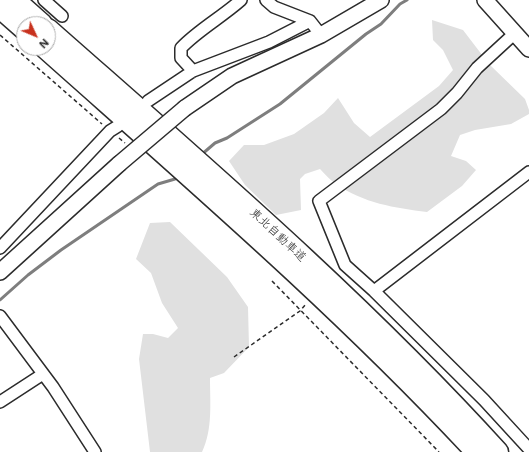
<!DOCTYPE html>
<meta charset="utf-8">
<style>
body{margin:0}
#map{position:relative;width:529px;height:452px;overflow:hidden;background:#fff;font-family:Mali,sans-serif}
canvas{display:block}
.north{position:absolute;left:16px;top:16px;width:40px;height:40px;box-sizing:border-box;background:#fff;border:1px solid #aaa;border-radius:50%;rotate:134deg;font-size:11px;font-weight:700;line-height:16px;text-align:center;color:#2b2b2b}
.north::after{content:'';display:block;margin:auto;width:14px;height:18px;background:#c8321e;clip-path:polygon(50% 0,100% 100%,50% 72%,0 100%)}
</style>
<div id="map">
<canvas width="529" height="452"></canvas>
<div class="north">N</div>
</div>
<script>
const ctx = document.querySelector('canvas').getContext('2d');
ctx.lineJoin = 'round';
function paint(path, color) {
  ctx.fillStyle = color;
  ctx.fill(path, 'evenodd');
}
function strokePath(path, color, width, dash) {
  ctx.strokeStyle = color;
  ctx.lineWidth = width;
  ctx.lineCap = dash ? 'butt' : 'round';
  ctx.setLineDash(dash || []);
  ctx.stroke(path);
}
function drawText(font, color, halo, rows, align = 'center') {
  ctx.font = font + ' Mali,"Klee One",sans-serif';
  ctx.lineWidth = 3;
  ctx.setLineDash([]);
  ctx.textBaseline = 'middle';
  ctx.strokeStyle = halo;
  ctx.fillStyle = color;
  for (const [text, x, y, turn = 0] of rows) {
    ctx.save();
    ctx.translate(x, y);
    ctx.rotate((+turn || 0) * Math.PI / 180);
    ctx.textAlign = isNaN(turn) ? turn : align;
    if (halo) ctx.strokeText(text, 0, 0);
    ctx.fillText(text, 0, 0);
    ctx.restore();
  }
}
paint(new Path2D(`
 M432,20L463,30L489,64L525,99L529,110V114L511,124L475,130L460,135L451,156L466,161L476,170L462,186L427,212C395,208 363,203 336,184C330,180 325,174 320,169L305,174L300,179L301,210L276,215L245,185L229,161L244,145H264L294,134L324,113L338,98L354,123L370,137L439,86L453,70L443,50L433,40Z
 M170,222L227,277L248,307L249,347L224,373L210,378C210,403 213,429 202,452H150L139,359L143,334H153L168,338L178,328L162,303L151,273L136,259L150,223Z`), '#e0e0e0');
strokePath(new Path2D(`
 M201,155L215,143L227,138L280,104L366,34L381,24L400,4L407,0
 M0,300L28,275L61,250L158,184L175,179L178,176`), '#7e7e7e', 3);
const street = new Path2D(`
 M44,0L62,16
 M266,0L274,7L310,21L321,35
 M515,33L477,68L457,93L441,109L319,201L345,265L374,291L484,400L529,449
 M193,71L181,58V48C198,30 222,17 241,0
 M148,101L193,71L269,42L310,21
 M0,248L110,131L118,126
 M374,291L529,172
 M0,316L53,387L95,452
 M0,402L43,374`);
const secondary = new Path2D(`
 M485,0L529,49
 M185,108L232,76L321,35L381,0
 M0,272L119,164`);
const highway = new Path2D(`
 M15,0L42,24
 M0,8L24,29
 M48,29C202,165 360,300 498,452
 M45,48C192,179 342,308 476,452`);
strokePath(street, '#2b2b2b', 14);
strokePath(secondary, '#2b2b2b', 18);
strokePath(highway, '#2b2b2b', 23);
strokePath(new Path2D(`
 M0,35L102,124
 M119,138L125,143
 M272,281L439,452
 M234,357L300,311L306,304`), '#2b2b2b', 1.5, [4, 3]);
strokePath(street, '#fff', 11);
strokePath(secondary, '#fff', 15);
strokePath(highway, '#fff', 20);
const secondaryBridge = new Path2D(`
 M119,164L185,108`);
strokePath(secondaryBridge, '#2b2b2b', 18, []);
strokePath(secondaryBridge, '#fff', 15);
drawText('12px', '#2b2b2b', '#fff', [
 ["東北自動車道",278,235,43]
]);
</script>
